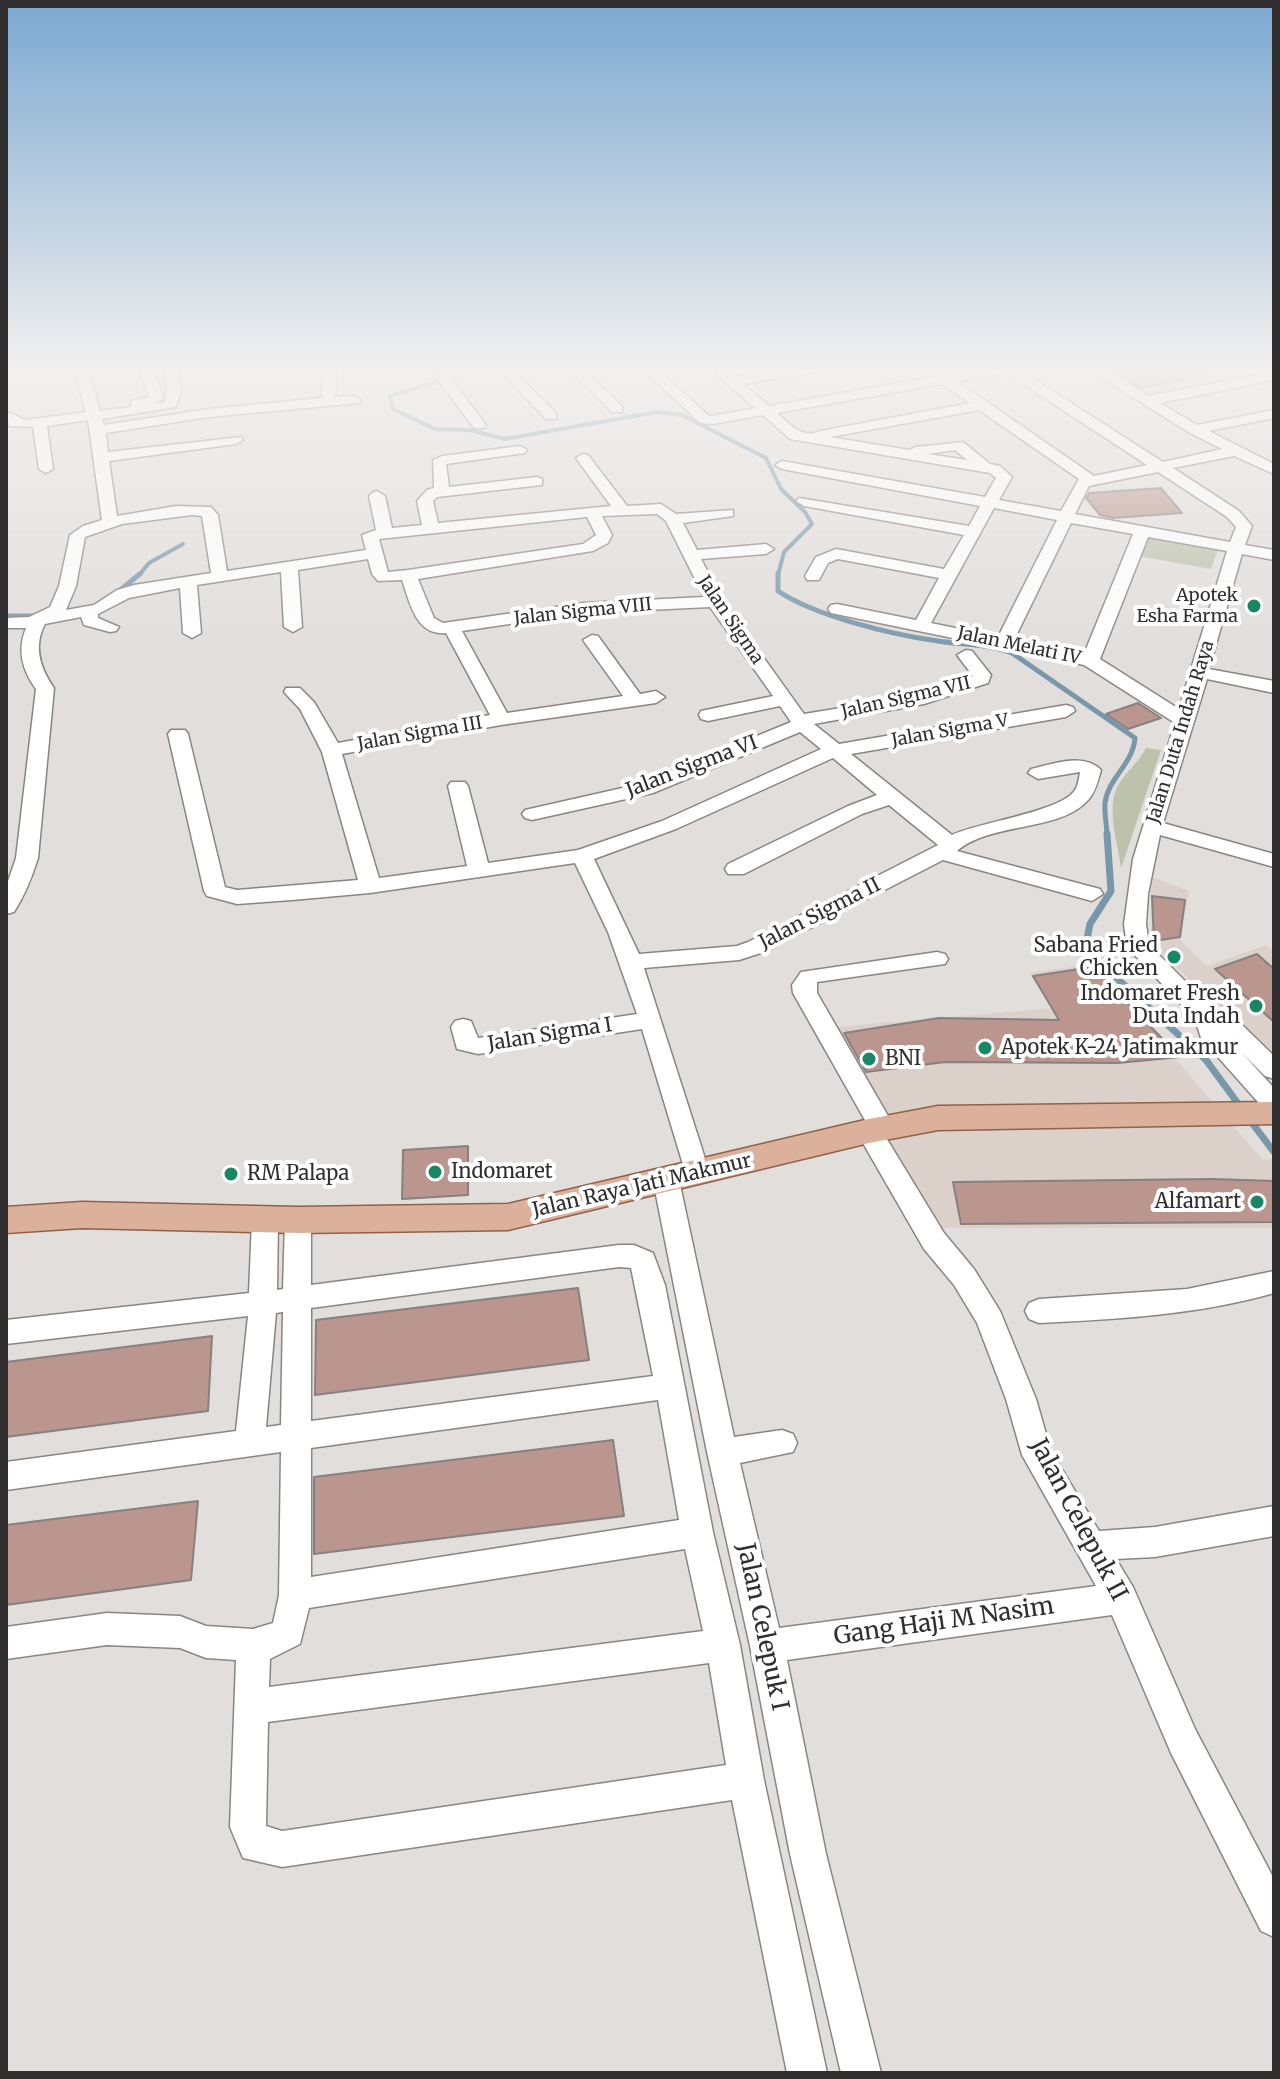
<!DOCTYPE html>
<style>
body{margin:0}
#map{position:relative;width:1280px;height:2079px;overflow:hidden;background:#e2dedb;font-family:Merriweather,serif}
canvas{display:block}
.frame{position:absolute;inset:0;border:8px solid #302e2e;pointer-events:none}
</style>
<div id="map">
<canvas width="1280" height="2079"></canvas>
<div class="frame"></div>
</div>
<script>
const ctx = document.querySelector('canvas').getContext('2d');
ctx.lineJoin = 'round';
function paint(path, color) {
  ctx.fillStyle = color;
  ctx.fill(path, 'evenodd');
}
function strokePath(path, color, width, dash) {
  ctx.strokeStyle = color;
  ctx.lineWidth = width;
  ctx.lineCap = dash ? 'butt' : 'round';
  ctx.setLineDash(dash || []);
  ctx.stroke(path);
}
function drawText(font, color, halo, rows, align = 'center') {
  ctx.font = font + ' Merriweather,serif';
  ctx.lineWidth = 8;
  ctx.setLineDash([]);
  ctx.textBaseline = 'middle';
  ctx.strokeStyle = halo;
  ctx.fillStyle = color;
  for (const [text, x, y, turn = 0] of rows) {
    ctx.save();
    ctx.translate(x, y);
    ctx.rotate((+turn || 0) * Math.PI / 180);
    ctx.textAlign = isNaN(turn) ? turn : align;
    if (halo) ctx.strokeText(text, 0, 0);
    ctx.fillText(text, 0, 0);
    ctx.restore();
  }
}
paint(new Path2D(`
 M1095,366H1201L1229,382L1145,397Z
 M1151,877L1189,891L1180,940L1207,966L1266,945L1274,951V1057L1151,944Z
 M1093,964L1263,1160L1274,1159V1228H939L896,1156L865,1083L836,1027L1054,1008L1029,973Z`), '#dcd0ca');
paint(new Path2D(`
 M1141,535L1218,549L1211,569L1132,555Z
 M1146,748L1161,750L1121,868C1118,843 1105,806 1119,784C1127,771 1139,762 1146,748Z`), '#bcc2ac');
strokePath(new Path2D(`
 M431,366L436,382L390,396L393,409L435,429L470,430L505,439L657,412L682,415L766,458L781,489L805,512L812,524L784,552L778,575
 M139,575L149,563L183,544`), '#7997ab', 4);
strokePath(new Path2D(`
 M778,573V591C815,616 893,635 938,641C963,645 988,644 1012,653L1135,738C1133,764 1108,778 1105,803C1104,813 1107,826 1107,836
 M118,592L141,573
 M6,616H40`), '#7997ab', 5);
strokePath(new Path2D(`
 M1107,834L1111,891L1090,924L1085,949L1206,1060L1242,1109
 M1249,1119L1274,1152`), '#7997ab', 7);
const building = new Path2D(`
 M1105,366H1204L1205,376L1141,388Z
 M1161,488L1182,513L1113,518L1100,515L1086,498L1089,493Z
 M1138,703L1161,718L1128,729L1106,714Z
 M1152,896L1185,900L1180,937L1154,941Z
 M1257,954L1274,969V1022L1215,969Z
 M1093,967L1180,1057L1118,1063L945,1062L866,1072L844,1033L939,1018L1059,1020L1033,976Z
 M468,1146V1195L402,1199L403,1150Z
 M1212,1179L1274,1181V1222L961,1224L953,1182Z
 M578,1288L589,1360L315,1395L316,1320Z
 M212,1336L208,1411L6,1437V1362Z
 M613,1440L624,1516L314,1554V1477Z
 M198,1501L191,1580L6,1605V1525Z`);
paint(building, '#ba968e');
strokePath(building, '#868180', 2);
const minor = new Path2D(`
 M73,366H87L100,411L131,407V401L149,397L137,366H151L164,399L152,404L165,402L167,390L163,366H177L181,390L176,407L102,419L104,425L209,409L321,398L323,366H337L335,397L354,396L361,400L359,403L209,417L106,433L108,452L241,437L243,440L236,444L109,461L117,516L176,506L211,507L218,515L227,571L366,550L362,535L376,530L369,496L372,493L377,491L385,496L392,528L422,525L417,501L427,490L434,488L433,460L442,456L520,446L527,450L525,453L446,464L449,487L537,477L542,479V485L437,497L433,501L438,523L611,506L576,458L583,454L588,455L627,506L661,504L676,514L733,510V516L683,523L697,550L766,544L774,549L766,554L701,559L723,601L804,714L896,699L963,682L973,676L957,655L966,650L972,651L991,675L988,683L924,704L814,724L839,744L1066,705L1073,707L1075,711L1066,717L851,754L952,835C979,822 1061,812 1075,790C1078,786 1079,778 1080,772L1038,779L1028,773L1031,769C1052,764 1084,752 1101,770C1098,780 1096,791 1089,799C1060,833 992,821 957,851L1100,889L1103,894L1092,901L943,860L764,952L739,960L644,968L710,1174L706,1181L697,1184L688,1181L642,1029L478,1054L457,1049L451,1027L455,1021L463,1019L471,1021L478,1038L637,1014L608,932L575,863L370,893L292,900L237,904L207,896L204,891L168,734L171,730H185L188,734L225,887L237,890L358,880L322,752L300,709L284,692L286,688H300L314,702L338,743L490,715L446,633C416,636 410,603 402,580L378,581L372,574L368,559L298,570L302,627L293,632L284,627L281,572L197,585L201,633L192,638L183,633L180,588L129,598L98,614V618L119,627L116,631L110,632L84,625L81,617L45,624C33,646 40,668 54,688L38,858C32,877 25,895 14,912L6,914V887L16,858L36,689C22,670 17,650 26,628H6V618L29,617L50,607L59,586L70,535L83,526L102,520L88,420L47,426L53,469L46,473L39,469L33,427L9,426L6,411L25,420L86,412ZM657,514L666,521L704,597L584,603L443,623L434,618L418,579L593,551L608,543L612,535L602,516ZM192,515L202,516L211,573L134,585L117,590L94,605L66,610L76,586L85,537L122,524ZM587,517L596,535L583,544L408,570L388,572L379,539ZM710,607L773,696L701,711L699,715L701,719L708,721L780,706L791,722L640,784L525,810L522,814L525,818L532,820L653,793L800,732L821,749L662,821L578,850L488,863L468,786L465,782H451L448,786L467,866L379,878L342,754L501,725L656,703L665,697L656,691L640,694L598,636L592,635L583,640L623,696L507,713L462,631L584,613ZM833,758L877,795L848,806L728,864L725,869L728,874H744L862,814L889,805L938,845L748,942L737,946L639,954L594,859L676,829Z
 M456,366H480L450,377L486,425L484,428H474L435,376Z
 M495,366H509L556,413V419H546Z
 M566,366H580L622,406V412H612Z
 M639,366H654L709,416H713L755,408L707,366H722L735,377L805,366H836L829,370L743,384L769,406L933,377L930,374L937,370C959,378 1000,366 1028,366L1020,370L1163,462L1222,449L1190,433L1083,366H1099L1149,396L1274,372V380L1160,403L1197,425L1274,410V418L1209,431L1274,464V474L1234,456L1173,468L1239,511L1252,526L1245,545L1274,550V560L1242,554L1209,669L1274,681V693L1207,679L1163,823L1274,854V867L1160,835L1148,894L1146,924L1149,945L1215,1011L1237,1020L1274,1056V1079L1265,1076L1242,1053L1274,1088V1113L1265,1110L1201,1038L1195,1019L1127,947L1124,924L1133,859L1175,723L1084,665L831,613L828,609L831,605L837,604L916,620L939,578L838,559L828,563L819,580H807L805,576L816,557L836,549L944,569L964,535L804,506L796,501L799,498L969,526L980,506L782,469L775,465L782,461L985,497L996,478L990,473L790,439L763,415L713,424L700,423ZM1006,373L1147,465L1094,476L957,381ZM942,384L970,403L820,431C802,439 791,425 777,413ZM979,410L1079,479L1061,511L999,500L1012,477L1000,466L990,464L963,442L916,447L909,450L830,437ZM955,450L967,460L928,454ZM1158,472L1227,517L1236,527L1230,542L1075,514L1089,486ZM994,508L1057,520L998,637L931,623ZM1071,523L1133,534L1084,654L1014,640ZM1148,537L1227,551L1179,709L1100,659Z
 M937,952L945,954L948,959L945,964L817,982V993L895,1128L891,1135L885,1136L944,1233L974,1269L1000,1311L1036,1399L1051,1451L1099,1531L1155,1527L1274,1506V1536L1155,1557L1116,1559L1133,1587L1195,1729L1274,1879V1937L1261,1931L1171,1753L1112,1615L787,1660L826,1854L881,2073H841L790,1854L750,1646L707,1452L653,1180L657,1173L666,1170L675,1173L679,1180L734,1437L782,1430L793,1434L797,1443L793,1452L740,1463L779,1628L1096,1586L1022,1455L1006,1399L977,1323L954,1285L924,1249L856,1131L860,1124L866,1122L793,993L792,985L801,972Z
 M265,1210L275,1213L278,1220L277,1290L283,1289L285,1220L288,1213L298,1210L308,1213L311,1220V1285L619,1245H634L653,1253L665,1285L713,1532L740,1645L764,1780L827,2073H787L732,1800L282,1867L243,1858L230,1827L236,1660L206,1658L180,1648L107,1645L6,1659V1627L107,1613L180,1616L206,1626L253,1629L273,1623L279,1595L281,1452L6,1490V1462L236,1431L248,1316L6,1344V1320L249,1293L252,1220L255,1213ZM619,1267L631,1268L653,1376L311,1421V1308ZM283,1312L281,1425L266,1427L276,1313ZM658,1400L679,1520L311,1577V1448ZM685,1549L703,1631L269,1687L270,1659L300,1644L309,1608ZM709,1663L726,1765L282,1831L266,1826L268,1722Z
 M1274,1271V1293C1197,1315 1119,1319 1039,1323L1029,1319L1025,1311L1029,1303L1039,1299L1187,1289Z`);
const major = new Path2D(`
 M1274,1102V1124L938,1130L869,1143L508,1230L298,1233L82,1228L6,1233V1207L82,1202L298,1207L508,1204L869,1119L938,1106Z`);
strokePath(minor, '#898583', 3);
strokePath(major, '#90614a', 3);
paint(minor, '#fff');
paint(major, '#dcb19b');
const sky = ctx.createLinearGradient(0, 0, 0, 657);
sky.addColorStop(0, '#7ba8d0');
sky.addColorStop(0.56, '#f2f0ef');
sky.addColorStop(1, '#f2f0ef00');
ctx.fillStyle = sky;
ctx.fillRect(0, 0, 1280, 657);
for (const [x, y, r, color] of [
 [1254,606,8,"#198664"],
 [1174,957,8,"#198664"],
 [1256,1006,8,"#198664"],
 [985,1048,8,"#198664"],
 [869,1059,8,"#198664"],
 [435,1172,8,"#198664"],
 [231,1174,8,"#198664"],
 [1257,1202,8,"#198664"]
]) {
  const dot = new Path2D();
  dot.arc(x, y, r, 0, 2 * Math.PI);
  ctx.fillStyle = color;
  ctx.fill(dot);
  strokePath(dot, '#fff', 3);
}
drawText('18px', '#302e2e', '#fff', [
 ["Apotek",1238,596],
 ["Esha Farma",1238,617]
], 'right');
drawText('18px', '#302e2e', '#fff', [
 ["Jalan Sigma VIII",583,612,-6],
 ["Jalan Sigma",730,620,56],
 ["Jalan Melati IV",1019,646,12],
 ["Jalan Sigma VII",906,698,-13],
 ["Jalan Sigma V",950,731,-10],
 ["Jalan Duta Indah Raya",1181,732,-73],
 ["Jalan Sigma III",420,734,-10]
]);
drawText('20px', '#302e2e', '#fff', [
 ["Jalan Sigma VI",692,767,-21],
 ["Jalan Sigma II",820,914,-27],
 ["Jalan Sigma I",550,1035,-9],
 ["Jalan Raya Jati Makmur",642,1186,-13]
]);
drawText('20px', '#302e2e', '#fff', [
 ["Sabana Fried",1158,946,"right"],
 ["Chicken",1158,969,"right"],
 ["Indomaret Fresh",1240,994,"right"],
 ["Duta Indah",1240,1017,"right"],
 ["Apotek K-24 Jatimakmur",1001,1048],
 ["BNI",885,1059],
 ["Indomaret",451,1172],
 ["RM Palapa",247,1174],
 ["Alfamart",1241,1202,"right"]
], 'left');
drawText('24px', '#302e2e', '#fff', [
 ["Jalan Celepuk II",1078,1520,62],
 ["Gang Haji M Nasim",944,1622,-8],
 ["Jalan Celepuk I",762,1627,78]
]);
</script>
